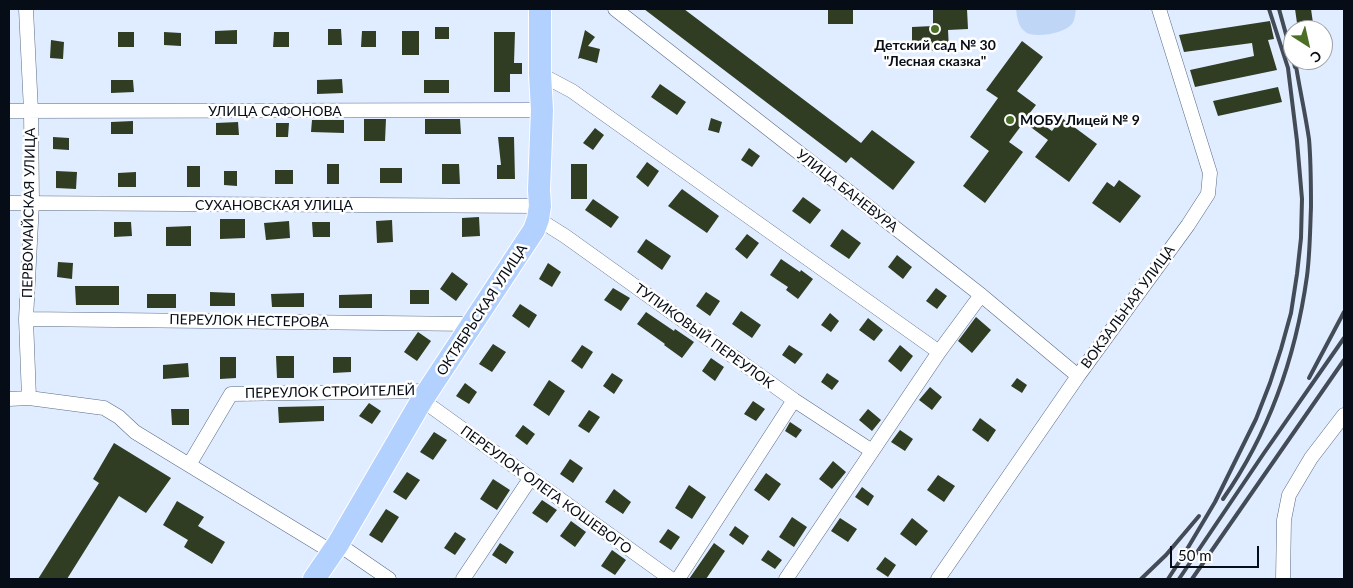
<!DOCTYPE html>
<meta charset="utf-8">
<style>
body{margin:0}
#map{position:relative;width:1353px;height:588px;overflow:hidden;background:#e0ecff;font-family:Lato,sans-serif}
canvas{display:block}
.frame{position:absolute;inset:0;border:10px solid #070d17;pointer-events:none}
.north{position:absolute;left:1283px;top:20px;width:50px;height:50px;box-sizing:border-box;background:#fff;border:1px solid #9c9ea2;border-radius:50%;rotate:145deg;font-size:14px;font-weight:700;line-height:20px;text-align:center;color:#070d17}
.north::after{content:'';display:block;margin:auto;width:18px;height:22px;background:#4c6f27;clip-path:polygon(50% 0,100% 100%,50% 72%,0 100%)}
.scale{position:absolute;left:1170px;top:546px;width:89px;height:22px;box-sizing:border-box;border:2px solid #070d17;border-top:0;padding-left:6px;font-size:15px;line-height:18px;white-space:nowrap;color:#070d17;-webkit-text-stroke:4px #fff;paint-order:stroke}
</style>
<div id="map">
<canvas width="1353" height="588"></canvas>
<div class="frame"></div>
<div class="north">С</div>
<div class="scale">50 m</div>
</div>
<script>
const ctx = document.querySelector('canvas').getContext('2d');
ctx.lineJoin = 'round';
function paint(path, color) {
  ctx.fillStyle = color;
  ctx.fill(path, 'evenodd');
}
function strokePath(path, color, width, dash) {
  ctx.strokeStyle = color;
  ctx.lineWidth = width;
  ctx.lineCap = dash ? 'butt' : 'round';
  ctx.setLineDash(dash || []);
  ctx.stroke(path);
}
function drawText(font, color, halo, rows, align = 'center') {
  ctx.font = font + ' Lato,sans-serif';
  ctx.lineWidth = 5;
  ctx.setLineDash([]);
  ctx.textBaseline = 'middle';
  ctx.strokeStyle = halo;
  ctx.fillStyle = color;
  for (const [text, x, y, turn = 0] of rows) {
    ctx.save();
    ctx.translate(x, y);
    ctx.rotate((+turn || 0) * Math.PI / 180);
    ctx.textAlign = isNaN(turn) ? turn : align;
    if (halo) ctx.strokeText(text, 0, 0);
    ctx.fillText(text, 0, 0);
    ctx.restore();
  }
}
paint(new Path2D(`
 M1016,9H1076C1075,14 1075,20 1072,24C1065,33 1038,38 1027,33C1018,28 1017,17 1016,9Z`), '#bfd6f7');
paint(new Path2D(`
 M644,9H684L861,143L872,130L915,162L893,190L851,157L846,163Z
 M828,9H853V24H828Z
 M933,9H967L968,29L948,30L949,50L912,51V27L933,26Z
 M1295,9H1311L1314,30H1298Z
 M1270,21L1274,39L1268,40L1277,70L1195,87L1190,70L1254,56L1252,43L1184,52L1179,35Z
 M435,27H449V39H435Z
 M328,29H341L342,45H328Z
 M237,30V44H215V31Z
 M585,30L595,37L588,46L600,49L597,63L580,58L578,59Z
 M362,31H376V47H361Z
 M402,31H419V55H402Z
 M118,32H134V47H118Z
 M164,32L181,33V46L164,45Z
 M274,32H289V47H273Z
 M494,32H515L514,63H522V74H510V92H494Z
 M51,40L64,42L63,59L50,58Z
 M1022,41L1043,57L1017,91L1036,105L1029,114L1052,131L1062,118L1097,144L1069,182L1035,157L1048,140L1024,122L1009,142L1023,152L985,203L963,186L989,151L970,137L998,98L986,90Z
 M342,79L343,93L317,94V80Z
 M111,80H133L134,92L111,93Z
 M424,80H449V93H424Z
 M660,84L686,102L677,115L651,97Z
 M1278,87L1282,102L1218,116L1213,101Z
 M711,118L722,122L719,133L708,130Z
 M364,119H386L385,141H364Z
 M425,119H460L461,134H425Z
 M312,120H344V133L311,132Z
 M133,121V134H111V122Z
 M238,122L239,135H216V123Z
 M276,123H289L288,137H276Z
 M595,128L604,135L593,150L583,143Z
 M53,137L69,138V150L53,149Z
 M498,137H514L515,179H497V165H501Z
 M749,148L760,156L752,167L741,160Z
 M647,162L659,171L648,187L636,177Z
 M327,164H339V184H327Z
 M442,164H459L460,184H442Z
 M571,164H587V199H571Z
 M187,166H200V187H187Z
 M380,168H402V183H380Z
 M275,170H293V184H275Z
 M56,171L77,172L76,189L56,188Z
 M224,171H237V186L224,185Z
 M136,172V187H118V173Z
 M1119,180L1141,196L1120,223L1092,203L1107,182L1114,187Z
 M682,189L719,216L707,233L668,206Z
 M803,197L821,210L810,224L792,211Z
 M593,199L619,217L611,228L585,210Z
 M479,217L480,236L462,237V218Z
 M220,219H245V238L220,239Z
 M392,220L393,242L377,243L376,221Z
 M289,221L290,238L266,240L264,223Z
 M114,222H131L132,236L114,237Z
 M312,222H330V237H313Z
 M191,226V246H166V227Z
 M842,229L861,243L849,259L830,246Z
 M747,234L759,243L747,259L735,249Z
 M646,239L671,256L662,270L637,252Z
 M897,255L912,267L903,279L888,267Z
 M781,259L800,272L801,270L813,279L798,299L786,290L788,287L770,275Z
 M58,262L73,263L72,279L57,277Z
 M548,263L561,272L552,287L539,279Z
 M452,272L468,284L456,301L440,289Z
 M75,286H119V305H76Z
 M613,288L630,298L621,311L604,300Z
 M936,288L947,296L937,309L926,301Z
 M410,290H429V304H410Z
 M210,292L235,293V306H210Z
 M706,292L720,301L710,316L696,306Z
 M304,293V307H272L271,294Z
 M147,294H176V308H147Z
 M372,294V308H339V295Z
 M520,304L537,315L529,328L512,316Z
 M741,311L761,325L752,338L732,324Z
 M646,312L674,331L675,329L694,342L682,358L664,345L665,344L637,324Z
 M830,313L839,321L831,332L821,325Z
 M976,317L991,330L972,353L958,341Z
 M868,318L883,330L874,341L859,330Z
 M418,332L431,341L417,361L404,352Z
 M493,344L506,352L492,372L479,364Z
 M582,345L593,352L582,369L571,361Z
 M789,345L803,354L795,364L782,355Z
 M900,345L913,356L901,372L888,361Z
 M276,356H294V378H277Z
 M220,357H236V378L220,379Z
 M333,357H351V372L333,373Z
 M711,358L724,367L715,381L702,371Z
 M188,363L189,377L163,379V365Z
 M612,373L623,380L614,394L603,386Z
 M827,373L839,381L832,390L821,382Z
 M1017,378L1027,385L1022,393L1011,386Z
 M549,380L565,391L549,416L533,405Z
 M465,383L477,392L469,404L456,396Z
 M930,387L942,397L932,410L919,400Z
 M753,401L765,409L756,421L744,414Z
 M369,403L381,411L372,424L359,416Z
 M324,406V421L279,423L278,407Z
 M171,409H189V425H172Z
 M868,409L881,420L872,431L859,420Z
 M589,410L600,417L589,433L578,426Z
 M980,418L996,430L988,442L972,430Z
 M790,422L802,430L796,438L785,431Z
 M523,425L535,434L527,445L515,436Z
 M900,430L913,439L905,451L891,442Z
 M434,432L447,440L433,460L420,452Z
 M114,443L171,478L146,513L119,496L67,579H38L99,483L93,479Z
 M570,459L583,468L573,483L560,474Z
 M833,461L846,472L832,489L819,479Z
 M407,472L420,480L406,500L393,492Z
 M766,473L781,484L769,501L754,490Z
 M938,475L955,486L944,502L927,490Z
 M493,479L510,490L497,510L480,499Z
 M689,485L706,497L692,519L675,508Z
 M862,487L874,496L868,506L855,497Z
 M614,489L631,502L623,514L605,502Z
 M542,500L557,510L547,523L532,513Z
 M177,501L204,517L198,526L225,542L212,564L184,547L188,540L163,525Z
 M386,509L399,517L382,543L369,535Z
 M792,517L807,527L794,547L779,537Z
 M840,518L857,529L848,542L831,531Z
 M912,518L928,531L916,546L900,534Z
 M571,521L586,532L575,547L560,536Z
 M735,526L749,536L743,545L729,535Z
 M668,529L680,537L671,550L659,542Z
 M455,532L466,539L455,555L444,548Z
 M500,543L514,552L506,564L492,555Z
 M714,543L725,551L706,579H689Z
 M612,550L626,560L615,575L601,566Z
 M768,550L782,560L775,569L761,560Z
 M885,557L896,565L888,577L876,569Z`), '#303d23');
const street = new Path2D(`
 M26,9L31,111L32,203L26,319L29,398
 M615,9L981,295L1078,376
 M540,74L572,91L939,352L786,579
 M9,111L542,110
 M9,203L540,206
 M538,219L565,236L794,400L872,451
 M26,319L472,324
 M939,352L981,295
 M9,399L29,398L104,408L119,417L135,432L332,552
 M422,400L671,579
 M189,465L231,394L428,391
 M338,544L389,579
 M463,579L530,479
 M678,579L794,400
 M938,579L1078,376L1188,225L1208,194L1210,173L1159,9
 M1283,579L1284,520L1289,495L1311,458L1344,415`);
const primary = new Path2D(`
 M314,579L338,544L422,400L534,230L538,219L540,206L539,190L542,110L540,74V9`);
strokePath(street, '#5a6d87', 15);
strokePath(primary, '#fff', 24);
strokePath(street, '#fff', 14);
strokePath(primary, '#b2d1ff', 22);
strokePath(new Path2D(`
 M1279,9L1295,67
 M1309,378L1344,312
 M1223,499C1269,433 1296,355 1307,276C1310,253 1310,230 1311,207C1311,185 1311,162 1309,139C1305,112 1299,86 1295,60
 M1180,561L1215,502L1256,419L1270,383L1281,349L1291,313L1297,274L1301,238L1302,199L1297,141L1288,68L1269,9
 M1141,579L1166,555L1199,516
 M1168,579L1183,556
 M1179,579L1264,453L1344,338
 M1192,579L1344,360`), '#434b57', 4);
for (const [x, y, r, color] of [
 [935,29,5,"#4c6f27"],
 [1010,120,5,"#4c6f27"]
]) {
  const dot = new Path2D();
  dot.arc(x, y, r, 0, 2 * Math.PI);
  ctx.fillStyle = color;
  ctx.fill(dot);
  strokePath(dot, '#fff', 2);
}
drawText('bold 14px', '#070d17', '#fff', [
 ["Детский сад № 30",935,45],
 ["\"Лесная сказка\"",935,61],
 ["МОБУ Лицей № 9",1020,120,"left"]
]);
drawText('14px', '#070d17', '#fff', [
 ["УЛИЦА САФОНОВА",275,111],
 ["УЛИЦА БАНЕВУРА",847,191,38],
 ["СУХАНОВСКАЯ УЛИЦА",274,205],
 ["ПЕРВОМАЙСКАЯ УЛИЦА",29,213,-89],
 ["ВОКЗАЛЬНАЯ УЛИЦА",1128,307,-54],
 ["ОКТЯБРЬСКАЯ УЛИЦА",482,310,-57],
 ["ПЕРЕУЛОК НЕСТЕРОВА",249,321,1],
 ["ТУПИКОВЫЙ ПЕРЕУЛОК",704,336,36],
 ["ПЕРЕУЛОК СТРОИТЕЛЕЙ",330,392,-1],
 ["ПЕРЕУЛОК ОЛЕГА КОШЕВОГО",546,490,36]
]);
</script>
